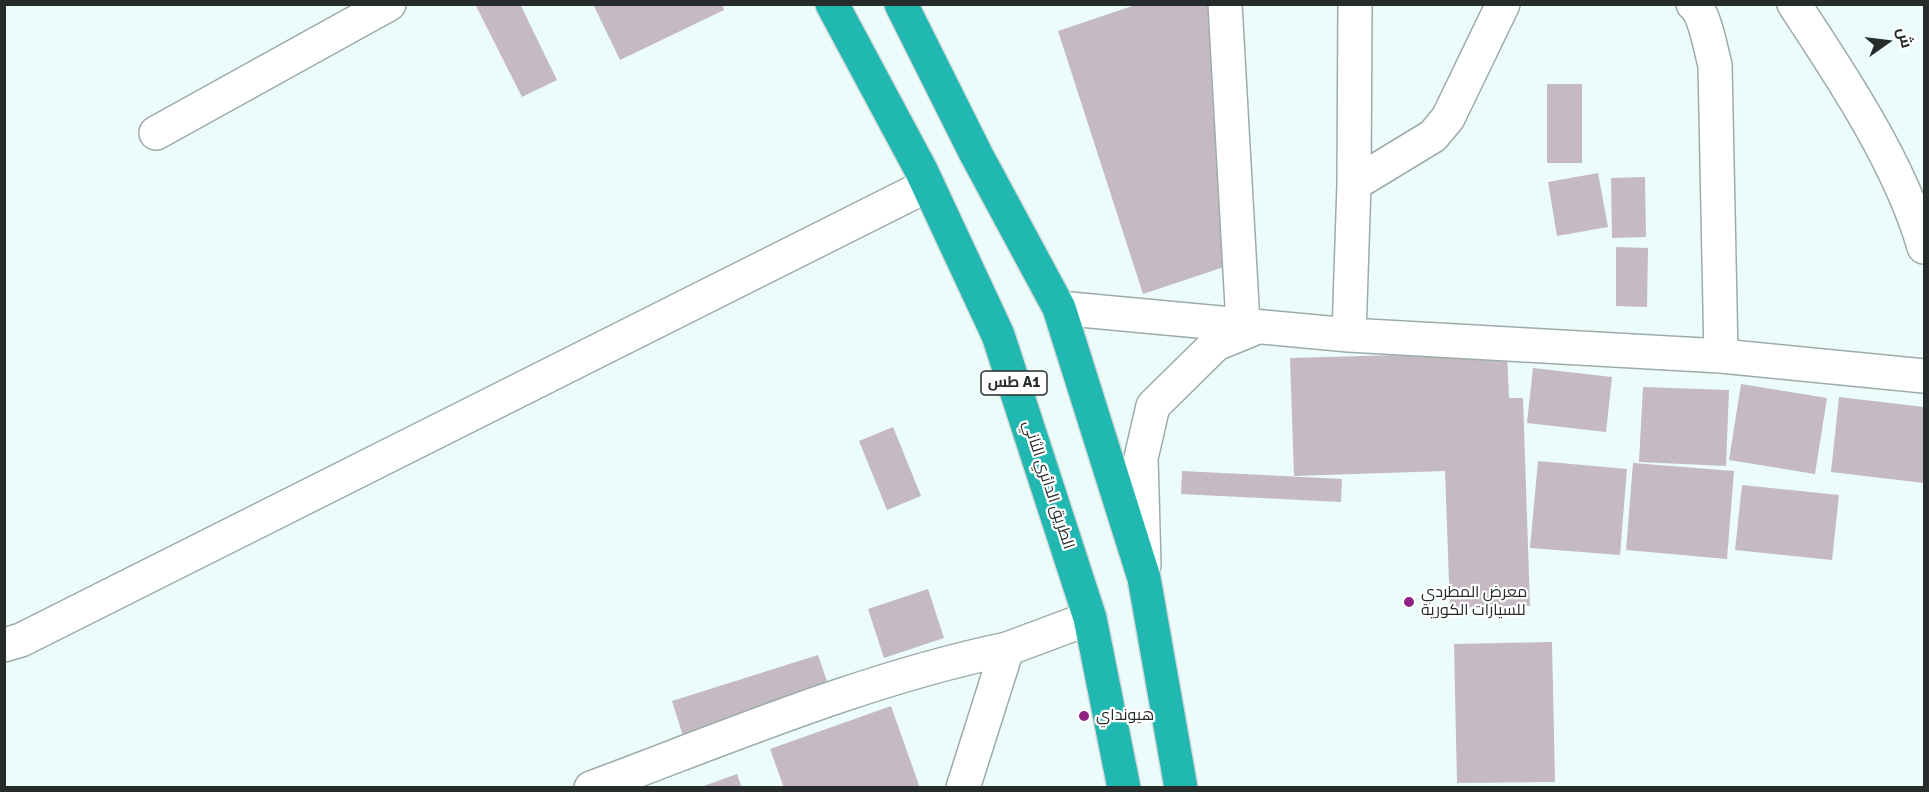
<!DOCTYPE html>
<meta charset="utf-8">
<style>
body{margin:0}
#map{position:relative;width:1929px;height:792px;overflow:hidden;background:#ebfcfb;font-family:Signika,Cairo,sans-serif}
canvas{display:block}
.frame{position:absolute;inset:0;border:6px solid #262c2b;pointer-events:none}
.north{position:absolute;left:1857px;top:12px;width:60px;height:60px;-webkit-text-stroke:4px #fff;paint-order:stroke;rotate:76deg;font-size:16px;font-weight:700;line-height:24px;text-align:center;color:#262c2b}
.north::after{content:'';display:block;margin:auto;width:21px;height:27px;background:#262c2b;clip-path:polygon(50% 0,100% 100%,50% 72%,0 100%)}
</style>
<div id="map">
<canvas width="1929" height="792"></canvas>
<div class="frame"></div>
<div class="north">ش</div>
</div>
<script>
const ctx = document.querySelector('canvas').getContext('2d');
ctx.lineJoin = 'round';
function paint(path, color) {
  ctx.fillStyle = color;
  ctx.fill(path, 'evenodd');
}
function strokePath(path, color, width, dash) {
  ctx.strokeStyle = color;
  ctx.lineWidth = width;
  ctx.lineCap = dash ? 'butt' : 'round';
  ctx.setLineDash(dash || []);
  ctx.stroke(path);
}
function drawText(font, color, halo, rows, align = 'center') {
  ctx.font = font + ' Signika,Cairo,sans-serif';
  ctx.lineWidth = 4.5;
  ctx.setLineDash([]);
  ctx.textBaseline = 'middle';
  ctx.strokeStyle = halo;
  ctx.fillStyle = color;
  for (const [text, x, y, turn = 0] of rows) {
    ctx.save();
    ctx.translate(x, y);
    ctx.rotate((+turn || 0) * Math.PI / 180);
    ctx.textAlign = isNaN(turn) ? turn : align;
    if (halo) ctx.strokeText(text, 0, 0);
    ctx.fillText(text, 0, 0);
    ctx.restore();
  }
}
paint(new Path2D(`
 M475,4H520L557,80L522,97Z
 M593,4H722L724,10L620,60Z
 M1138,4H1207L1250,135L1220,145L1257,256L1143,294L1058,31Z
 M1547,84H1582V163H1547Z
 M1598,173L1608,227L1557,236L1548,182Z
 M1645,177L1646,237L1612,238L1611,178Z
 M1616,247L1648,248L1647,307L1616,306Z
 M1507,352L1509,398H1523L1530,606L1450,608L1445,471L1294,476L1290,358Z
 M1533,368L1612,377L1606,432L1527,423Z
 M1741,384L1827,398L1815,474L1729,460Z
 M1643,387L1729,390L1726,466L1639,462Z
 M1839,397L1924,407V483L1831,472Z
 M893,427L921,496L887,510L859,441Z
 M1538,461L1627,469L1620,555L1530,548Z
 M1633,463L1734,471L1727,559L1626,550Z
 M1182,471L1342,479L1341,502L1181,494Z
 M1742,485L1839,495L1832,560L1735,550Z
 M928,589L944,638L884,658L868,609Z
 M1552,642L1555,782L1457,783L1454,644Z
 M818,655L830,690L683,736L672,701Z
 M891,706L920,788H784L770,749Z
 M737,774L742,788H701V787Z`), '#c5b9c3');
const minor = new Path2D(`
 M1225,4L1243,324
 M1693,4C1705,13 1711,51 1715,65L1721,356
 M1794,4C1841,75 1901,165 1924,247
 M156,133L389,4
 M1354,184L1433,136L1448,118L1503,4
 M1059,308L1349,335L1721,356L1924,376
 M1349,335L1354,184L1355,4
 M1144,565L1141,458L1153,406L1216,344L1255,328
 M4,645L21,640L928,185
 M591,788C728,737 864,679 1007,649
 M963,788L1007,649L1090,618`);
const highway = new Path2D(`
 M832,4L921,170L998,335L1090,618L1124,788
 M901,4L976,154L1059,308L1144,578L1181,788`);
strokePath(minor, '#9cacaa', 36);
strokePath(highway, '#d8d9d9', 36);
strokePath(minor, '#fff', 33);
strokePath(highway, '#20b8b0', 33);
for (const [x, y, r, color] of [
 [1409,602,6,"#8f2285"],
 [1084,716,6,"#8f2285"]
]) {
  const dot = new Path2D();
  dot.arc(x, y, r, 0, 2 * Math.PI);
  ctx.fillStyle = color;
  ctx.fill(dot);
  strokePath(dot, '#fff', 2);
}
for (const [x, y, w] of [
 [1014,383,66]
]) {
  const box = new Path2D();
  box.roundRect(x - w / 2, y - 12, w, 24, 4.5);
  ctx.fillStyle = '#fff';
  ctx.fill(box);
  strokePath(box, '#262c2b', 1.5);
}
drawText('bold 15px', '#262c2b', null, [
 ["طس A1",1014,383]
]);
drawText('16px', '#262c2b', '#fff', [
 ["الطريق الدائري الثاني",1048,485,72]
]);
drawText('16px', '#262c2b', '#fff', [
 ["معرض المطردي",1421,593],
 ["للسيارات الكورية",1421,611],
 ["هيونداي",1096,716]
], 'left');
</script>
